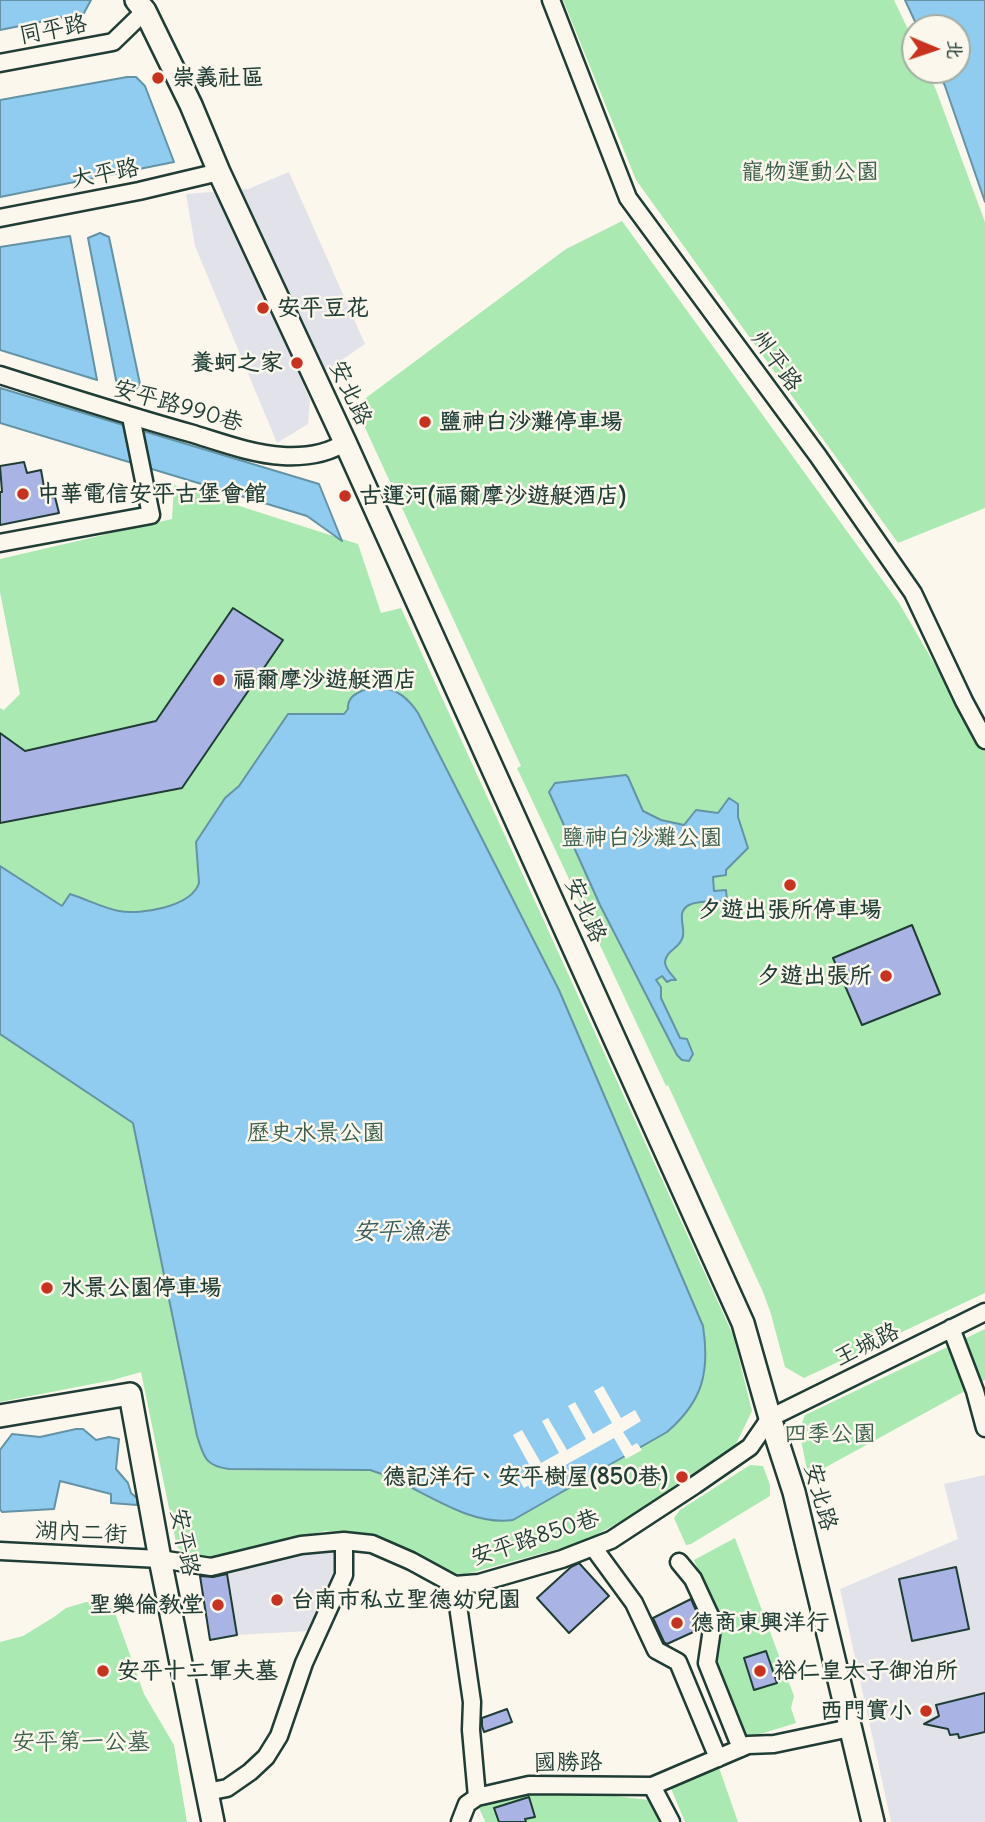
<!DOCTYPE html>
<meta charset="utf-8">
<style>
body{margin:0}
#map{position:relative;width:985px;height:1822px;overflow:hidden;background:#fbf7ec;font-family:Delius,"LXGW WenKai TC",sans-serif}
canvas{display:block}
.north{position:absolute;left:901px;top:14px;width:70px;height:70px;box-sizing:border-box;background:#fbf7ec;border:2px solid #a3ada2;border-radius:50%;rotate:92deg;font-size:19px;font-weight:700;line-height:28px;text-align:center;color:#1f3d34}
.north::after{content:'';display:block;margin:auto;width:24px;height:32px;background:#c8321e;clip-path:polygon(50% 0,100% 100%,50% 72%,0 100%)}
</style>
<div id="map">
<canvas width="985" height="1822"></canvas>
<div class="north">北</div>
</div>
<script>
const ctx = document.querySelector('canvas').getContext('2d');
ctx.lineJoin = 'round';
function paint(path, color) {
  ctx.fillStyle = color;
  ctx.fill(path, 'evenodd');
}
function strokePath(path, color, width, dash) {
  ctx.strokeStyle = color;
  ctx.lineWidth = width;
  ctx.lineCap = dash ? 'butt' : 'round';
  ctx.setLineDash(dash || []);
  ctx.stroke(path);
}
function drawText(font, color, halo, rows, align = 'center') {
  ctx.font = font + ' Delius,"LXGW WenKai TC",sans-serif';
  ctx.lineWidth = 5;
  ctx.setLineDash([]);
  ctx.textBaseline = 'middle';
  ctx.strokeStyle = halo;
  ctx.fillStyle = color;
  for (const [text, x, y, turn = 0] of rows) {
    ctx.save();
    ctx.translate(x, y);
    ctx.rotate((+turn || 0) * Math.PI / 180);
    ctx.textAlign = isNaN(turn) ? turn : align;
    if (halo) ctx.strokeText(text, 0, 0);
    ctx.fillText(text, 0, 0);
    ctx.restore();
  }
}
paint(new Path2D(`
 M289,172L365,344L304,386L310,400L308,424L277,443L195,246L186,194L248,189Z
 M985,1475V1822H891L840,1589L958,1539L944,1484Z
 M338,1547V1567L309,1631L237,1635L226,1569L290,1553Z`), '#e2e3ea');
paint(new Path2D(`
 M563,0H894L915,44V70H927L936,90L985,222V508L898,543L636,180Z
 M622,221L899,603L985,751V1293L804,1378L785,1367L771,1314L763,1292L668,1085L666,1086L517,768L521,766L355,406L566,249Z
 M174,485L358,544L381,613L401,608L733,1335L752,1411L733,1450L647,1507L583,1542L459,1576L415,1552L370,1534L325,1531L213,1557L189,1556L177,1547L141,1372L113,1380L0,1402V708L4,710L20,694L0,592V559L172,519Z
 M985,1329V1380L817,1472L807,1470L799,1430L805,1415Z
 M750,1465L763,1466L770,1485V1496L691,1544L686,1545L674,1518L680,1510Z
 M735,1538L794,1696L791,1708L796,1723L744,1739L711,1654L719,1622L694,1560Z
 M86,1602L103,1603L114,1610L144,1694L174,1745L187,1822H0V1642L23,1636L54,1617L66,1608Z
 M718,1765L738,1822H685L670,1786Z
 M563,1790L649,1800L660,1822H484L485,1821L478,1806L533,1791Z`), '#aae9b1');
const water = new Path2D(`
 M0,0H91L84,13L0,30Z
 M905,0H985V202L945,86L938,70H957V28H918Z
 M127,77H136L145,86L174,162L0,197V100Z
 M100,233L109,237L140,384L133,393L121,392L116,380L88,238Z
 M70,236L97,380L0,350V247Z
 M0,388L319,484L342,541L307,516L0,423Z
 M379,687C397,689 408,698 418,713L559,990L703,1326C710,1372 703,1401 667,1432L513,1520C464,1527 416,1483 370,1470L229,1469C205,1466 204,1457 197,1436L133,1123L0,1034V866L62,906L70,894C86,899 103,908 119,911C141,915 191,907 199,883L196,842L225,798L239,786L288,714H344L348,709C346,694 366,688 379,687Z
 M626,775L628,777L643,811L661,820L684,825L696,810L718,813L729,798L738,804V817L748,848L726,870V875L713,877L714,891L726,890L727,901C716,902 699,900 689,905C676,912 685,925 683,936C681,948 666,950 665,962C665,969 672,975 676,980H671L667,982L662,976L656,980L661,987V998L680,1038L687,1039L693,1054L689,1061L682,1060L677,1055L600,905L549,792L555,783Z
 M76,1429H83L96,1440L109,1437L119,1439L116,1469L128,1483L131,1493L137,1498V1505L111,1503V1494L60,1481L54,1509L2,1512L0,1509V1450L12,1434L40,1437Z`);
paint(water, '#90ccf0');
strokePath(water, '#6393a5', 2);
paint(new Path2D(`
 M603,1386L621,1418L635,1410L641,1421L623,1432L632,1446L637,1443L642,1450L626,1459L614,1438L524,1488L517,1476L531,1468L513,1435L522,1430L541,1463L559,1453L542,1421L548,1418L567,1450L586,1439L568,1406L575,1402L593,1434L612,1423L594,1391Z`), '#fbf7ec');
const building = new Path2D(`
 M24,462L27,473L41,470L46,498L55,497L59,513L0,525V492H2L0,466Z
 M233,608L283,640L182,788L0,823V733L25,751L156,721Z
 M912,925L940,994L862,1025L833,958Z
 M579,1563L609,1596L569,1633L537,1598L571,1567Z
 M956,1567L969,1629L912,1641L899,1579Z
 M227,1574L237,1635L210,1640L200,1576L213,1577Z
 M691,1599L702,1624V1628L667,1644L664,1642L653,1618Z
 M766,1651L777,1683L754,1690L744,1658Z
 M985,1693V1732L959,1738L958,1734L950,1735L948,1729L924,1724L939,1716L936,1705Z
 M507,1709L512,1722L484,1732L482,1726V1718Z
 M529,1797L535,1817L525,1819L526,1822H499L494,1808Z`);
paint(building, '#a9b4e4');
strokePath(building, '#1f3d34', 2);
const street = new Path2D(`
 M551,0L628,198L818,456L913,593L964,701L985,740
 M0,63L113,42L145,11
 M0,218L139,191L219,172
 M0,375C63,395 126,415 190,433C220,442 251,454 283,456C304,457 328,454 345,442
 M0,543L151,515L131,417
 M951,1328L975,1391L985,1428
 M593,1547L634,1603L656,1650L678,1662L718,1758
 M0,1551L160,1559L211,1567L301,1545L344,1541L372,1544L411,1561L455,1585L479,1583L562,1559L611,1540L695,1485L750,1447L770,1418L985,1312
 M679,1562L693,1579L713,1622L707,1663L741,1748
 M455,1585L472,1702L471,1730L477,1797
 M652,1786L748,1745L774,1744L850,1728
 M207,1792L227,1788L250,1772L266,1757L279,1736L304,1663L344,1575V1541
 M460,1822L467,1804L477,1797L529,1785L652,1786L671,1822`);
const secondary = new Path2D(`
 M136,0L145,11L191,105L219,172L345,442L743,1323L770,1418L794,1492L873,1822
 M0,1416L130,1394L160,1559L213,1822`);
strokePath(street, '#1f3d34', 21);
strokePath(secondary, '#1f3d34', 26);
strokePath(street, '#fbf7ec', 16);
strokePath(secondary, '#fbf7ec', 21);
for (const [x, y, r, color] of [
 [158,78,7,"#c8321e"],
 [263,308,7,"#c8321e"],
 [297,363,7,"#c8321e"],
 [425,422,7,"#c8321e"],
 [23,494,7,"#c8321e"],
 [345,496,7,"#c8321e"],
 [219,680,7,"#c8321e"],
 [790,885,7,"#c8321e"],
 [886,976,7,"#c8321e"],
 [47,1288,7,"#c8321e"],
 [682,1477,7,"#c8321e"],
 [277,1600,7,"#c8321e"],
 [218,1605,7,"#c8321e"],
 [677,1623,7,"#c8321e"],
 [103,1671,7,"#c8321e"],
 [760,1671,7,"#c8321e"],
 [926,1711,7,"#c8321e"]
]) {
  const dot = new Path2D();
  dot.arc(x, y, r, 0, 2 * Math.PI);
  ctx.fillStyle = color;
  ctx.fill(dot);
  strokePath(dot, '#fbf7ec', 2.5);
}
drawText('23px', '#1f3d34', '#fbf7ec', [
 ["同平路",53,30,-11],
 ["大平路",105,174,-11],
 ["州平路",776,361,54],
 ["安北路",350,393,65],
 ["安平路990巷",178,406,16],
 ["安北路",585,910,66],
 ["王城路",867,1345,-26],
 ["安北路",820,1497,75],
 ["湖內二街",81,1533,3],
 ["安平路850巷",535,1538,-18],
 ["安平路",184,1542,79],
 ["國勝路",568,1763,-1]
]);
drawText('bold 23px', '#1f3d34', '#fbf7ec', [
 ["崇義社區",172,78],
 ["安平豆花",277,308],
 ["養蚵之家",283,363,"right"],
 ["鹽神白沙灘停車場",439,422],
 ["中華電信安平古堡會館",37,494],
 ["古運河(福爾摩沙遊艇酒店)",359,496],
 ["福爾摩沙遊艇酒店",233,680],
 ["夕遊出張所停車場",790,910,"center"],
 ["夕遊出張所",872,976,"right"],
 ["水景公園停車場",61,1288],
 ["德記洋行、安平樹屋(850巷)",668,1477,"right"],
 ["台南市私立聖德幼兒園",291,1600],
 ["聖樂倫教堂",204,1605,"right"],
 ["德商東興洋行",691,1623],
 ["安平十二軍夫墓",117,1671],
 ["裕仁皇太子御泊所",774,1671],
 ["西門實小",912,1711,"right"]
], 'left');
drawText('23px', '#3b5f4d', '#fbf7ec', [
 ["寵物運動公園",810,172],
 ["鹽神白沙灘公園",642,838],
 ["歷史水景公園",316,1133],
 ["四季公園",830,1434],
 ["安平第一公墓",81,1742]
]);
drawText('italic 24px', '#365a5a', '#fbf7ec', [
 ["安平漁港",401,1232]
]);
</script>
